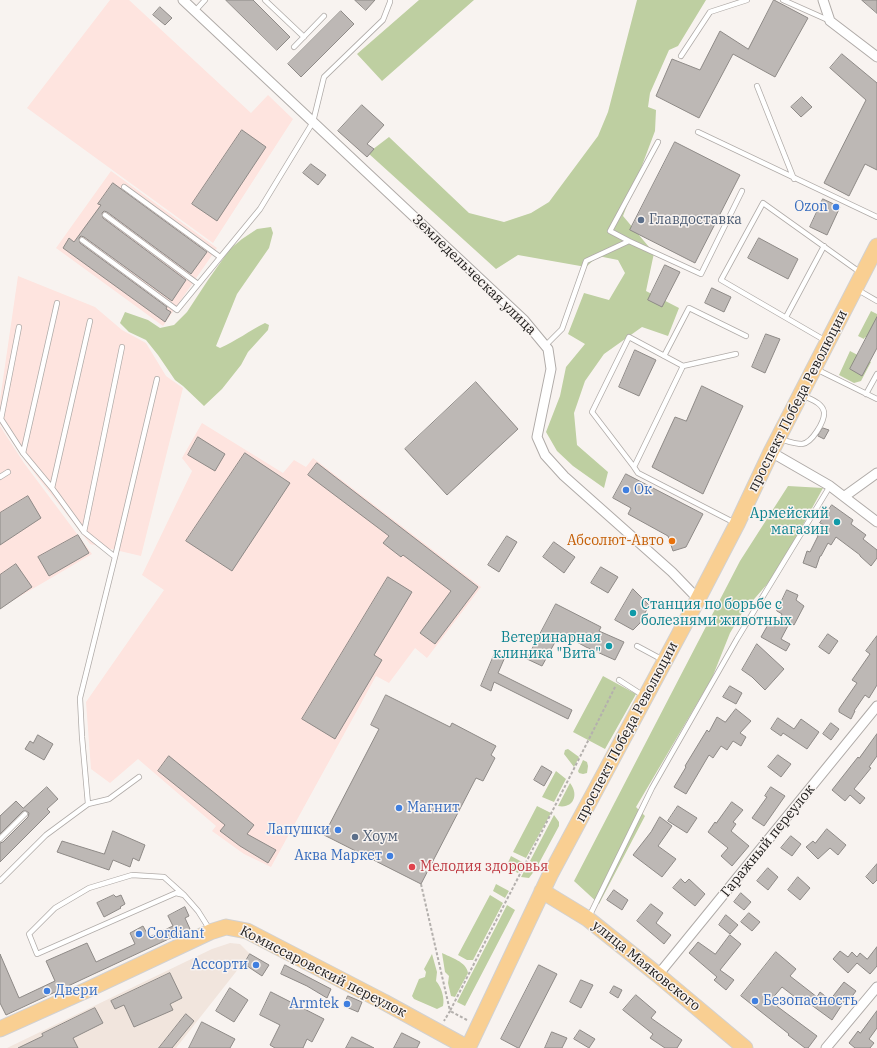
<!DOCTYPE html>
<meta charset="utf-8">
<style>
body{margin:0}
canvas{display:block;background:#f8f3f0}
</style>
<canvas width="877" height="1048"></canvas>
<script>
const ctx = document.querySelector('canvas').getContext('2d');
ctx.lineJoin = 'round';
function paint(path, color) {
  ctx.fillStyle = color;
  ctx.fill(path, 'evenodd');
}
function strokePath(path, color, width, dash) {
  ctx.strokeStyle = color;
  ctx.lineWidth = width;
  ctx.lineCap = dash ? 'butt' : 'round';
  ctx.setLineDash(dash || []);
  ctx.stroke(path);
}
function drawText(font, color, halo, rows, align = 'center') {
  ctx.font = font + ' "IBM Plex Serif",serif';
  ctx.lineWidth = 3;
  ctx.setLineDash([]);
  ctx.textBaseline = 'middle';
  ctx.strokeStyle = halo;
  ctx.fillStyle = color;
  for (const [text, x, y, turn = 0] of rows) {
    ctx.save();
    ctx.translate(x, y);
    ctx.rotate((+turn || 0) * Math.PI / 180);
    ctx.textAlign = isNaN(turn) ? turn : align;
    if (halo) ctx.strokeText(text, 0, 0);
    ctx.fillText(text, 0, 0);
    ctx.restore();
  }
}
paint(new Path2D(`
 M230,943L240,944L250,954L176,1048H7L212,949Z`), '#f1e5dd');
paint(new Path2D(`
 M110,0H129L251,113L268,95L293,119L213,243L27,108Z
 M111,171L217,248L163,326L56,248Z
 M18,276L95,307L122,330L146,343L166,376L183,388L141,556L90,544L25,461L0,424V400Z
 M202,423L283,473L294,460L306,467L313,458L481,587L427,658L415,648L389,683L376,676L271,867L244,854L212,831L216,826L138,759L110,783L91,769L86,702L164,590L142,575L192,471L182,458Z
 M0,426L24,463L92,554L0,608Z`), '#fee4df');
paint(new Path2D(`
 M419,0H474L382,81L357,54Z
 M637,0H706L678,46L669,50L650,93L648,107L656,110L655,131L623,216L654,253L646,291L679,308L668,336L642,327L604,354L585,381L574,413L577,445L608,472L604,488L573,466L557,451L546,432L560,396L566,367L585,344L568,334L584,293L609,300L625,273L618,260L598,256L586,267L518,255L496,269L368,153L389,137L469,213L504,222L531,213L549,202L598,136L608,112Z
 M271,227L273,233L269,248L237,294L216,346L220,348C236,341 249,331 265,323L269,325L268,330L248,352L241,365L222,389L204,406L183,386L175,380L158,355L146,340L129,332L120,323L125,312L148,320L160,328L174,325L187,312L208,280L230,249L242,239L257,229Z
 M871,311L877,314V348L873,341L865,337L864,339L858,336Z
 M850,351L871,362L861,381L854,383L839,375Z
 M788,486L823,488L776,574L742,613L730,633L712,678L636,807L645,816L599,904L574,881L740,561Z
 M603,676L636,694L605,749L573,732Z
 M568,749L579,757L574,767L564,754L565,750Z
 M583,760L587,762L588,766L587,773L583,774L579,773L578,771Z
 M556,771L566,779L554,802L542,797Z
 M570,783C579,794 574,809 558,806Z
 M537,806L551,813L526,858L513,852Z
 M554,815L559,822V826L538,865L530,861Z
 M511,856L524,863L518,873L506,867Z
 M527,866L535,870L529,878L521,877Z
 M496,884L509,891L505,898L493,891Z
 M490,895L503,903L473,960H467L458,955Z
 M507,905L515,910L465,1006L457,1002Z
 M442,953C450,957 467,962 468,973L455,997L451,996L448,983L449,976L445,972Z
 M432,954L437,972L436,981C441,986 445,998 443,1006L437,1009L414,999L412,996L419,979L425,977L426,972L424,969Z`), '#becfa1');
const building = new Path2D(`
 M226,0H253L290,37L277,50Z
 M355,0H375L366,10Z
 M774,0L808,18L775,77L733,54L699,118L656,96L672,59L700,70L720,31L748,49Z
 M862,0H877V13Z
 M160,7L172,18L165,25L153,15Z
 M341,11L354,24L301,77L288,64Z
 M842,54L877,83V170L865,164L849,196L824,183L866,100L830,68Z
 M802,97L812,107L801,117L791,107Z
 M362,105L384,125L367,144L374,149L367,157L338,131Z
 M242,130L266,147L217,221L192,204Z
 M675,142L740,175L695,263L630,230Z
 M311,164L326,175L318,185L303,173Z
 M113,183L207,252L191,274L107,212L104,211L102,213L103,218L186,280L172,301L84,237L81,236L79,238L80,243L167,307L166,309L171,312L165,322L63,248L69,238L74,242L101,205L98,204Z
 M823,199L840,207L827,235L810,227Z
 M759,238L798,259L788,279L748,258Z
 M665,265L680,272L662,307L648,300Z
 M712,288L731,297L724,312L705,303Z
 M877,317V348L862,376L850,369Z
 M766,334L780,339L765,373L752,367Z
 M635,350L656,360L639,396L619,387Z
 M476,382L518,429L447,495L405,449Z
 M702,386L743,406L703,494L652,467L675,417L686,421Z
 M823,428L829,430L824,439L818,436Z
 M198,437L225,454L215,471L188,455Z
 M245,453L290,483L232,571L186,541Z
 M317,463L478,587L435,644L420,633L451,591L403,555L401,557L383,543L389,536L308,475Z
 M626,474L703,514L686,547L673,551L668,536L628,514L631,508L613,498Z
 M28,496L41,518L0,545V513Z
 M832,505L853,520L851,524L866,535L863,539L877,550V558L871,566L860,556V555L836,537L831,545L828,543L821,556H820L816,568L803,563L807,551L810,552L818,536L817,535L824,525L820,523Z
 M78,535L89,553L49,576L38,557Z
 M507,536L517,542L499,572L488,565Z
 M554,542L575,557L564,573L543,557Z
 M16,564L32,587L0,609V575Z
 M601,567L618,577L608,593L591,583Z
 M388,577L412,592L374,655L382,660L335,739L302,719Z
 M633,589L649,605L640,623L633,630L615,620Z
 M787,590L798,595L796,600L804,606L794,625L790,622L781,639L790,644L786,651L761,637L769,623L775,627L782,614L777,611Z
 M556,604L601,627L599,631L624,642L615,660L586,647L560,633L542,666L527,659Z
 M828,634L838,641L829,654L819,647Z
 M877,636V685L869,698L865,695L854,711H855L851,719L839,712V709L857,683L852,680L870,654L866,651Z
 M757,644L784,669L765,690L752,677L742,670Z
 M495,653L505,657L498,673L572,710L568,719L494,682L491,691L481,686Z
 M730,686L742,693L736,704L723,697Z
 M386,695L450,727L452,723L496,746L491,755L495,758L483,781L476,778L421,884L324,835L379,729L371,725Z
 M736,709L751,721L740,733L746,737L741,746L733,741L727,750L721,746L713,758L709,755L686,794L674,787L686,767L685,766L707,730L709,732L717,717L725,722Z
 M778,718L794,729L801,719L819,732L807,749L783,733L781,736L771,729Z
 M831,723L839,729L831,740L823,734Z
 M877,734V756L869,767L871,768L854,789L865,798L860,804L850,795L845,801L832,790L858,757L859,758Z
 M38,735L53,744L44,760L25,749L30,741L33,743Z
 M778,755L791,764L781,777L768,767Z
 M169,756L254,825L247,834L276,850L268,863L240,846L220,831L225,825L158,771Z
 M542,766L552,772L544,786L534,780Z
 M47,787L58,799L47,809L50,812L0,862V843L3,842L28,817L29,813L26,811H23L0,834V816L16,801L23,808Z
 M771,787L785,796L764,826L752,818L767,797L765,796Z
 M732,802L743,810L733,822L736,824L731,831L749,846L732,866L721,856L728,848L708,832L715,822L716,823Z
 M678,806L697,818L687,833L668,821Z
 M660,817L672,826L658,846L676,859L662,877L633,855L651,832Z
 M827,829L846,845L838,855L830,848L818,859L806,847L813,841L815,843Z
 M113,831L145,845L139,861L133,858L130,867L113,860L109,870L57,852L62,841L104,854Z
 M791,836L801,844L792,856L781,848Z
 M877,864V880L873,884L866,877Z
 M768,868L778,877L768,890L757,881Z
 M798,877L810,888L800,900L788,890Z
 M681,879L685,883L689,879L705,894L695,906L673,888Z
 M614,890L628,900L622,910L607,900Z
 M741,893L751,902L744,910L734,902Z
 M114,895L116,897L121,895L125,904L120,907L121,908L104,917L97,903Z
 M651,904L663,913L656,923L671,935L664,944L637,921Z
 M185,907L189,916L185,918L190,929L6,1015L0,1003V954L19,998L55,981L46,961L87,943L96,962L135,944L130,933L143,926L149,937L173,926L168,916Z
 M749,913L760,922L752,931L741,922Z
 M726,915L738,925L730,934L719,925Z
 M730,935L741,944L720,970L734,980L726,990L714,980L717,977L689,953L698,942L715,954Z
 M877,947V966L870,974L857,963L848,973L833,959L840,951L848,957L852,952L857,957L860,953L867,959Z
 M776,952L796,969L790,976L817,997L820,992L830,1000L844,982L856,991L850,999L847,997L832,1020L806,1001L804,1004L782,987L770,1001L817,1036L808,1048H805L788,1035L789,1034L741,996Z
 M250,954L269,965L262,976L244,964Z
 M285,965L331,989L327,998L307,986L281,974Z
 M539,965L557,974L519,1048H518L501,1039Z
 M170,973L182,998L170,1004L173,1010L134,1027L124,1005L115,1009L111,1001Z
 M581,980L593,985L581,1008L570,1002Z
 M614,986L622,990L618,998L610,993Z
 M230,988L248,1000L234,1022L216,1011Z
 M271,992L324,1019L312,1042L307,1039L303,1048H275L270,1045L280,1025L260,1015Z
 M636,995L656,1012L651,1018L682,1040L677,1048H665L650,1038L653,1034L623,1010Z
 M348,996L362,1002L358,1012L344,1006Z
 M95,1008L103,1023L73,1038L78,1048H18L43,1036L42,1034Z
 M877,1011V1028L869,1039L874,1043L870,1048H855L849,1043L858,1031L860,1033Z
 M186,1014L194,1021L172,1048H159Z
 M202,1022L235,1039L230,1048H189Z
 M580,1030L595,1039L589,1048L574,1039Z
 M552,1032L567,1038L562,1048H545Z
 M402,1033L420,1042L417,1048H394Z
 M352,1037L374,1048H346Z`);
paint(building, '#bdb8b5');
strokePath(building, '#8e8a87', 1);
const lane = new Path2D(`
 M265,0L304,37
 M783,0L828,20
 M195,11L205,0
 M294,47L324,16
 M681,56L710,12L747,0
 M757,86L794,179
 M698,132L877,217
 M124,187L220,257
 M105,215L198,284
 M82,240L177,310L260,209L313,122L324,77L383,20L390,2V0
 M629,241L701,274L742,191
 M858,290L877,301
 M786,317L824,246
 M19,327L1,419L23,453L52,488L84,532L115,557L80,698L82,737L88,804
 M826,341L721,280L763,203L861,273
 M545,346L562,329L586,261L629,241L610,231L658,142
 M664,356L689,308L746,336
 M683,366L736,354
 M816,369L877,399
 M866,394L877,374
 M780,439C787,441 795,444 802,444C812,443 825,421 824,412C822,402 809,399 802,395
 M23,453L57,303
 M634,467L683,366L629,337L592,412L634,467L638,473L735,523
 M0,477L8,472
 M52,488L90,321
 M84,532L122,347
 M115,557L157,379
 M637,646L663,660
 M619,680L644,696
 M0,839L25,814
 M0,881L46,835L88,804L109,799L139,777
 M184,895L164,877L132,875L89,888L55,908L29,934L37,954L176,893L184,895L198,911L210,930
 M589,917L652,788L737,639L830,486`);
const street = new Path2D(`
 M183,0L524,320L548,349L551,369L537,437L545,455L564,476L672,572L698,599
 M823,0L830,21L877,57
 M771,452L830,486L877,522
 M845,496L877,473
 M658,975L877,706
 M826,1048L877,987`);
const primary = new Path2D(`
 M542,891L588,919L658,975L745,1048
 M0,1029L89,989L210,932L226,927L247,931L384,1002L468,1048
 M468,1048L550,875L698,599L737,524L771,452L877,246`);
strokePath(lane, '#b0aba8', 6);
strokePath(street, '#b0aba8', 11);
strokePath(primary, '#d2d1d1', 17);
strokePath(new Path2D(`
 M421,884L450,1011L444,1021
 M467,1020L450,1011C505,902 562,794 616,685`), '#b4b0ad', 2, [3, 2]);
strokePath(lane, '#fff', 4.5);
strokePath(street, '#fff', 9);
strokePath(primary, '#f9cf92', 15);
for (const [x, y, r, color] of [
 [836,207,4,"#3f7fe0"],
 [641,220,4,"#5c6f8a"],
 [626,490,4,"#3f7fe0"],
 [837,522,4,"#0f9aa8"],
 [672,541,4,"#e8710a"],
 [633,613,4,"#0f9aa8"],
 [609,646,4,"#0f9aa8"],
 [399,808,4,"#3f7fe0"],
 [338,830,4,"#3f7fe0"],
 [355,837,4,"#5c6f8a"],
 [390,856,4,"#3f7fe0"],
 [412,867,4,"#e0444e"],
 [139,934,4,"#3f7fe0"],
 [256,965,4,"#3f7fe0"],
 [47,991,4,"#3f7fe0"],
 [755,1001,4,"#3f7fe0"],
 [347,1004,4,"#3f7fe0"]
]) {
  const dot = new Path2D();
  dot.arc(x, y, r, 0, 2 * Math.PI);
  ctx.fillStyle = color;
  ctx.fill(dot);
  strokePath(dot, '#f8f3f0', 1.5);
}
drawText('14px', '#366cbe', '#f8f3f0', [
 ["Ozon",828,207],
 ["Ок",634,490,"left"],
 ["Магнит",407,808,"left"],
 ["Лапушки",330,830],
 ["Аква Маркет",382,856],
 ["Cordiant",147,934,"left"],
 ["Ассорти",248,965],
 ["Двери",55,991,"left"],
 ["Безопасность",763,1001,"left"],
 ["Armtek",339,1004]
], 'right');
drawText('14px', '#4e5e75', '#f8f3f0', [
 ["Главдоставка",649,220],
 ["Хоум",363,837]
], 'left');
drawText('14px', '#1d1b1a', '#f8f3f0', [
 ["Земледельческая улица",474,275,44],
 ["проспект Победа Революции",798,401,-63],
 ["проспект Победа Революции",627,732,-62],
 ["Гаражный переулок",768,841,-51],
 ["улица Маяковского",646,966,39],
 ["Комиссаровский переулок",323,972,27]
]);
drawText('14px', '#0d838f', '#f8f3f0', [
 ["Армейский",829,514],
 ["магазин",829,530],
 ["Станция по борьбе с",641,605,"left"],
 ["болезнями животных",641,621,"left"],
 ["Ветеринарная",601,638],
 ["клиника \"Вита\"",601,654]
], 'right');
drawText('14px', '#c56008', '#f8f3f0', [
 ["Абсолют-Авто",664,541]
], 'right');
drawText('14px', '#be3a42', '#f8f3f0', [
 ["Мелодия здоровья",420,867]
], 'left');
</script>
